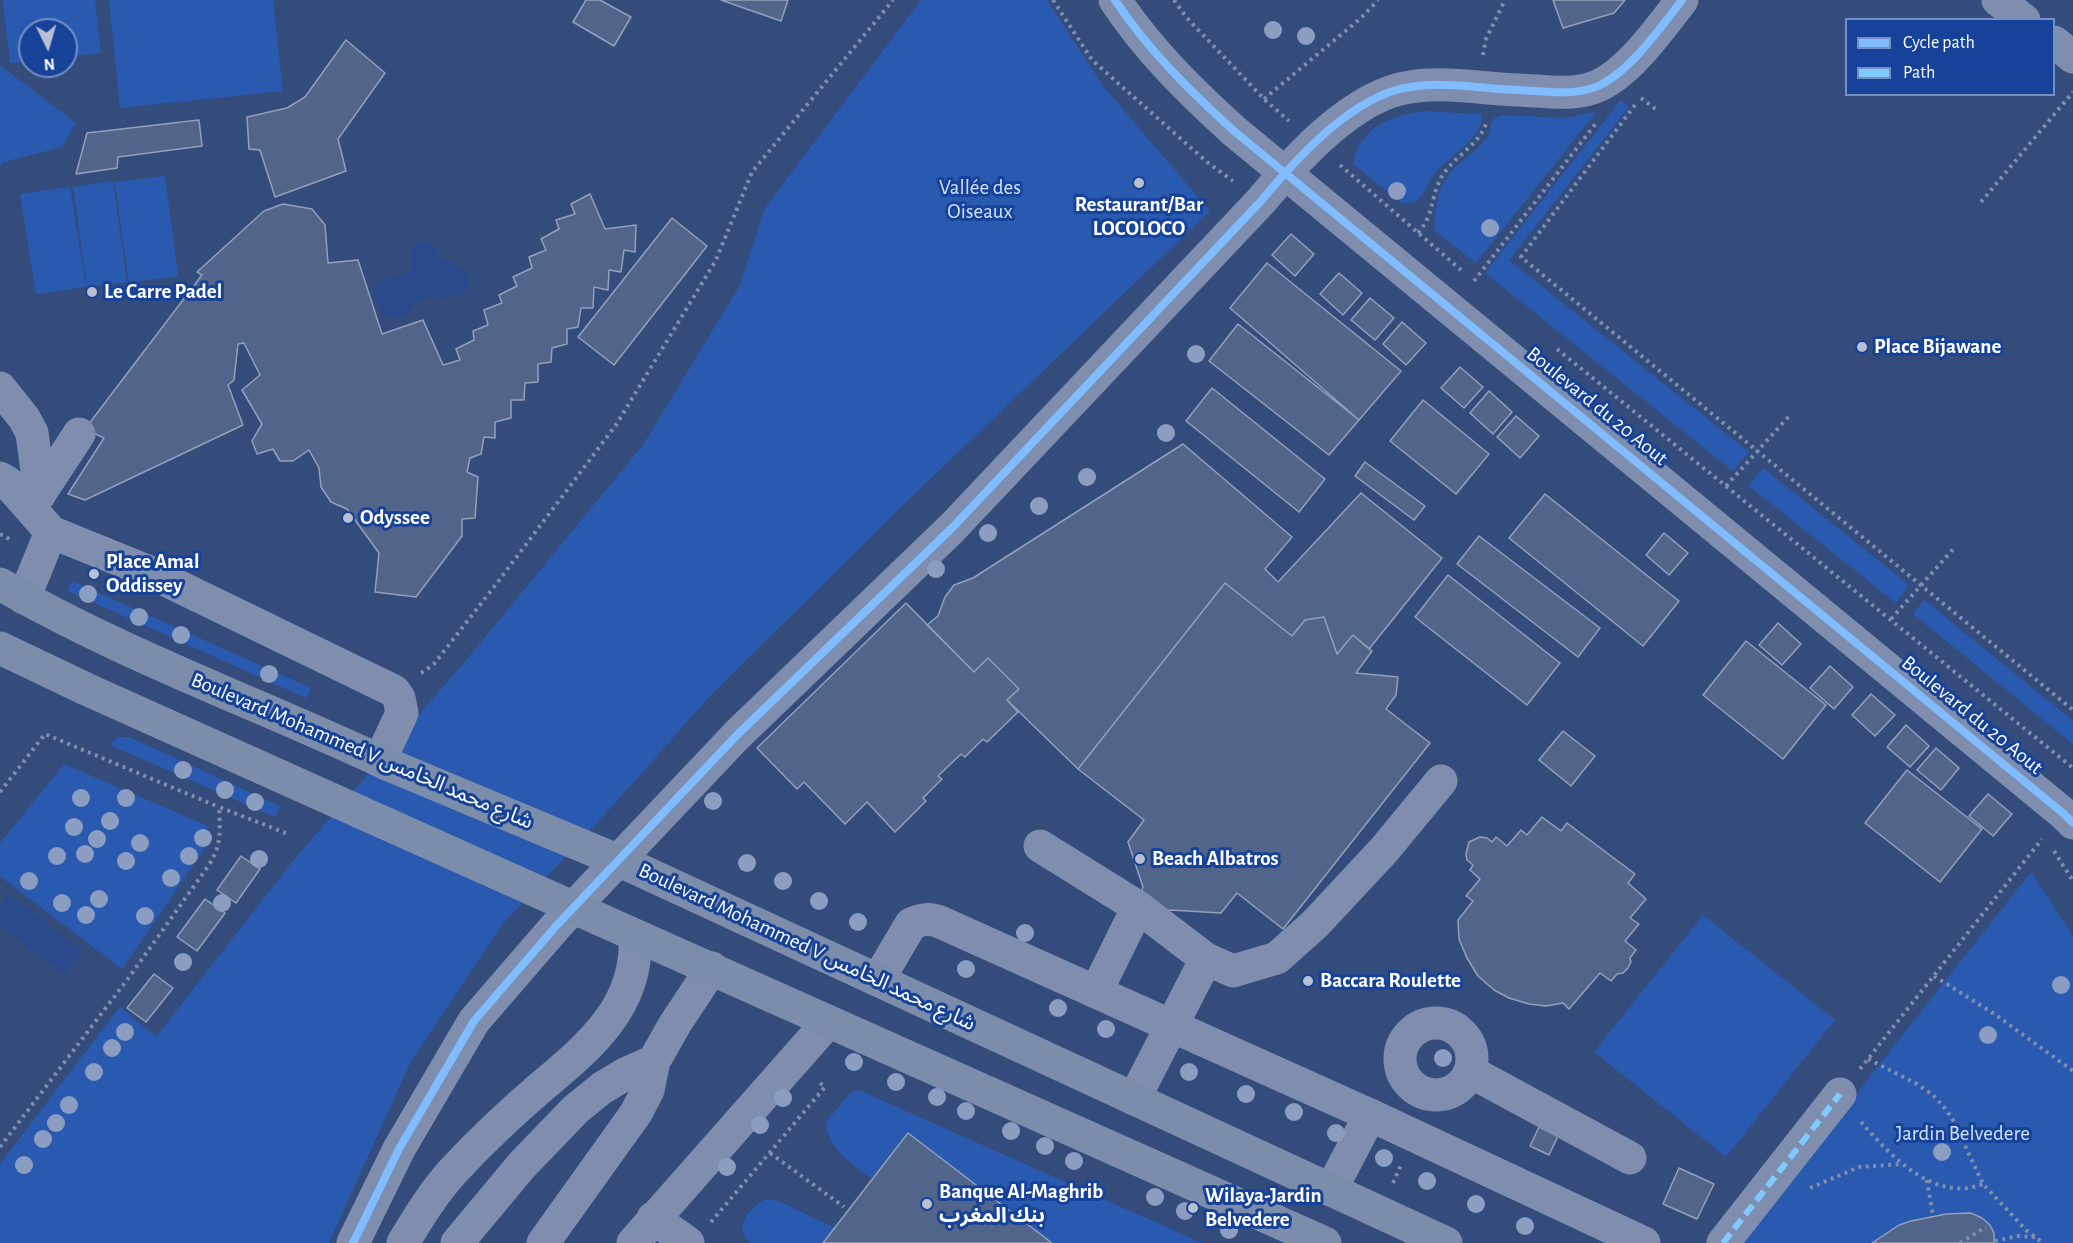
<!DOCTYPE html>
<meta charset="utf-8">
<style>
body{margin:0}
#map{position:relative;width:2073px;height:1243px;overflow:hidden;background:#344c7c;font-family:"Alegreya Sans",sans-serif}
canvas{display:block}
.legend{position:absolute;left:1845px;top:18px;width:210px;height:78px;box-sizing:border-box;background:#16429a;border:2px solid #738ec2;margin:0;padding:8px 10px;list-style:none;font-size:18px;color:#fff}
.legend li{display:flex;align-items:center;gap:12px;height:30px}
.legend b{width:30px;border:2px solid #738ec2}
.north{position:absolute;left:18px;top:18px;width:60px;height:60px;box-sizing:border-box;background:#16429a;border:2px solid #738ec2;border-radius:50%;rotate:175deg;font-size:16px;font-weight:700;line-height:24px;text-align:center;color:#fff}
.north::after{content:'';display:block;margin:auto;width:21px;height:27px;background:#b8c0d1;clip-path:polygon(50% 0,100% 100%,50% 72%,0 100%)}
</style>
<div id="map">
<canvas width="2073" height="1243"></canvas>
<ul class="legend">
<li><b style="height:8px;background:#80bcff"></b>Cycle path</li>
<li><b style="height:8px;background:#80caff"></b>Path</li>
</ul>
<div class="north">N</div>
</div>
<script>
const ctx = document.querySelector('canvas').getContext('2d');
ctx.lineJoin = 'round';
function paint(path, color) {
  ctx.fillStyle = color;
  ctx.fill(path, 'evenodd');
}
function strokePath(path, color, width, dash) {
  ctx.strokeStyle = color;
  ctx.lineWidth = width;
  ctx.lineCap = dash ? 'butt' : 'round';
  ctx.setLineDash(dash || []);
  ctx.stroke(path);
}
function drawText(font, color, halo, rows, align = 'center') {
  ctx.font = font + ' "Alegreya Sans","Noto Sans Arabic",sans-serif';
  ctx.lineWidth = 6;
  ctx.setLineDash([]);
  ctx.textBaseline = 'middle';
  ctx.strokeStyle = halo;
  ctx.fillStyle = color;
  for (const [text, x, y, turn = 0] of rows) {
    ctx.save();
    ctx.translate(x, y);
    ctx.rotate((+turn || 0) * Math.PI / 180);
    ctx.textAlign = isNaN(turn) ? turn : align;
    if (halo) ctx.strokeText(text, 0, 0);
    ctx.fillText(text, 0, 0);
    ctx.restore();
  }
}
paint(new Path2D(`
 M3,0H95L101,53L66,57V30H30V61L10,63Z
 M109,0H273L283,91L120,108Z
 M921,0H1047L1103,86L1210,211L898,510L709,697L617,801L501,926L411,1061L329,1243H0V1164L120,1007L156,1037L292,862L468,658L643,445L740,285L765,208Z
 M0,65L76,123L62,147L3,162L0,167Z
 M1621,100L1629,107L1509,260L1749,452L1733,471L1485,273Z
 M1424,111L1481,114C1486,138 1447,157 1434,174C1430,180 1422,199 1416,201C1412,203 1407,203 1402,203L1353,164C1353,158 1356,152 1359,146C1373,122 1397,115 1424,111Z
 M1596,112L1476,263L1435,231C1435,208 1437,185 1454,168C1464,159 1477,151 1486,139C1495,129 1485,119 1503,115L1564,118Z
 M165,176L178,276L129,283L115,182Z
 M113,181L127,282L87,287L73,187Z
 M70,187L86,287L36,294L20,194Z
 M1763,468L1909,585L1896,603L1749,486Z
 M72,581L311,688L306,698L68,591Z
 M1924,600L2073,721V744L1913,614Z
 M117,737H129L280,806L275,817L110,745Z
 M64,764L208,826L205,848L122,969L0,876V843Z
 M2031,872L2073,936V1243H1739Z
 M1703,915L1835,1020L1726,1157L1594,1052Z
 M855,1091H861L1202,1243H1052L908,1133L872,1179C853,1165 827,1148 826,1122L850,1093Z
 M766,1199L781,1202L835,1228L823,1243H751C732,1228 749,1208 766,1199Z`), '#2a59b0');
paint(new Path2D(`
 M419,242L431,243L442,259C454,261 459,269 469,275L470,285C451,310 434,288 418,302C413,305 409,312 405,317L394,318L382,314L377,304L373,290L381,281L412,271L411,250Z
 M9,894L83,951L64,975L0,925V905Z`), '#2a498b');
const building = new Path2D(`
 M586,0H600L631,17L614,46L573,22Z
 M721,0H788L781,21Z
 M1553,0H1625L1614,13L1563,28Z
 M346,40L385,73L338,139L346,171L275,197L260,150L249,149L247,117L287,108L305,97Z
 M199,120L202,146L118,157L117,168L76,174L87,133Z
 M590,194L605,229L636,225L635,252L624,250L621,272L609,270L608,290L594,287L593,308H581L578,327L567,329V344L552,348L551,362L538,364V382L525,383L524,400H511V418L495,422V438L484,437L481,454L470,458L467,472L478,477L475,518L462,519V536L416,597L375,592L379,553L347,509L331,502L321,487L319,468L309,450L293,461H280L273,449L257,454L252,441L262,424L242,390L260,375L244,343L238,344L234,380L228,385L243,425L85,500L68,494L104,438L85,429L202,275L197,272L264,211L283,204L312,209L325,225L328,263L358,260L382,334L423,320L443,365L460,360L456,349L474,340L473,331L488,325L484,310L502,303L499,295L517,286L513,277L532,268L529,257L546,250L541,239L559,229L556,220L575,214L571,204Z
 M672,218L707,246L614,365L578,337Z
 M1291,234L1314,254L1295,276L1272,255Z
 M1267,263L1401,371L1359,420L1230,308Z
 M1339,273L1362,293L1343,315L1320,294Z
 M1370,298L1394,318L1375,340L1351,320Z
 M1402,322L1426,343L1406,365L1383,344Z
 M1238,324L1359,420L1329,455L1209,361Z
 M1460,367L1483,387L1464,408L1441,388Z
 M1212,388L1325,479L1299,512L1186,421Z
 M1489,391L1512,412L1493,434L1470,413Z
 M1423,400L1489,454L1456,494L1390,441Z
 M1516,416L1539,436L1520,458L1497,437Z
 M1183,444L1292,537L1265,569L1278,582L1361,493L1442,558L1369,649L1353,635L1337,654L1324,617L1305,620L1292,636L1225,583L1078,769L1007,700L1019,689L988,658L974,672L927,625L938,616L945,597L954,585L973,578Z
 M1365,462L1425,506L1414,520L1355,476Z
 M1545,494L1679,601L1643,646L1509,538Z
 M1664,533L1688,553L1669,575L1646,555Z
 M1479,536L1600,628L1578,657L1457,564Z
 M1448,575L1560,663L1527,705L1415,617Z
 M1225,583L1292,636L1305,620L1324,617L1337,654L1353,635L1372,651L1356,673L1398,677L1396,695L1386,709L1430,743L1283,929L1237,893L1221,913L1170,910L1164,913L1140,895L1143,887L1128,842L1144,820L1078,769Z
 M906,603L974,672L988,658L1019,689L1007,700L1018,712L987,742L983,739L965,757L961,754L938,776L942,779L923,798L926,801L895,832L867,802L845,824L804,782L797,789L757,748Z
 M1778,623L1801,644L1782,665L1759,645Z
 M1746,641L1826,705L1783,759L1703,695Z
 M1830,666L1853,687L1834,709L1810,688Z
 M1871,694L1895,715L1875,736L1852,715Z
 M1906,725L1929,746L1910,767L1887,747Z
 M1563,731L1595,756L1571,786L1539,760Z
 M1936,748L1959,768L1941,790L1917,770Z
 M1907,770L1982,829L1940,882L1865,823Z
 M1988,794L2012,814L1993,836L1969,816Z
 M1542,817L1561,831L1567,823L1635,874L1628,883L1646,899L1630,918L1639,924L1625,941L1636,950L1630,958L1631,962L1628,968L1623,973L1617,974L1611,981L1600,973L1569,1009L1563,1003L1546,1006L1529,1004L1509,998L1494,990L1478,976L1467,958L1459,939L1458,920L1473,901L1466,896L1480,879L1470,870L1473,865L1467,860L1466,854L1469,842L1480,837L1487,838L1492,842L1496,837L1507,846L1521,830L1527,835Z
 M241,856L260,869L236,903L217,890Z
 M205,899L225,913L197,951L177,937Z
 M154,974L173,988L146,1022L127,1008Z
 M1539,1127L1558,1136L1549,1155L1530,1146Z
 M908,1133L1052,1243H823Z
 M1679,1168L1714,1184L1697,1219L1663,1204Z
 M1971,1213L1982,1218L1990,1225L1994,1233V1243H1872L1899,1225L1911,1221L1946,1214Z`);
paint(building, '#51648a');
strokePath(building, '#93a0bb', 1.5);
strokePath(new Path2D(`
 M1053,0L1092,60L1207,162L1233,181
 M1174,0L1186,17L1264,99L1289,121
 M1483,55L1486,39L1505,0
 M1641,98L1657,110
 M1264,99L1361,18L1378,0
 M1635,105L1521,257L2073,710
 M1340,165L1461,270
 M1981,202L2073,92
 M1418,233C1434,214 1430,202 1439,182C1450,157 1481,146 1487,120
 M1474,281L1597,122
 M1557,349L2073,768
 M1726,486L1790,415
 M0,534L11,540
 M1891,619L1955,547
 M421,673L434,664L497,583L616,425L716,260L752,172L893,0
 M0,792L45,734L219,807
 M2054,851L2073,881
 M1934,976L1996,1015L2073,1071
 M1868,1059L1917,1084L1933,1095L1943,1106L1952,1118L1983,1184L2026,1230L2043,1243
 M1860,1069L2042,839
 M1861,1122C1891,1156 1934,1203 1983,1184
 M0,1147L130,976L209,865C222,844 220,831 219,807L288,834
 M770,1153L844,1207
 M1927,1180L1933,1216
 M1393,1183L1401,1165
 M1810,1188L1859,1167L1903,1164
 M711,1222L825,1087L819,1082
 M1995,1241L2017,1236L2036,1237
 M1960,1243L1986,1227`), '#7f8eae', 4, [3, 4.5]);
strokePath(new Path2D(`
 M1115,0C1148,50 1190,91 1234,131L2064,814L2073,823
 M1998,0L2024,20
 M2054,42L2073,57
 M0,388L24,418L32,433L40,494
 M0,478L7,482L51,532L147,571L394,691L399,698L402,713L380,760
 M35,501L79,434
 M24,598L51,532
 M1040,846L1138,907L1206,959L1233,971L1277,958L1315,924L1384,850L1441,781
 M878,980L911,924C922,919 929,918 940,922L1370,1115L1644,1243
 M1096,992L1138,907
 M1400 1059a36 36 0 1 1 72 0a36 36 0 1 1-72 0Z
 M1471,1072L1630,1158
 M1134,1099L1206,959
 M1331,1190L1370,1115
 M653,1218L688,1243
 M353,1243L399,1149L474,1021L557,925L737,735L952,528L1261,201C1296,159 1353,95 1410,87C1447,81 1483,89 1519,90C1545,91 1576,97 1600,85C1631,70 1661,27 1682,0
 M403,1243C418,1218 435,1190 455,1169C482,1140 512,1112 541,1087C590,1046 639,1006 635,936
 M457,1243L522,1165L576,1109L602,1088L627,1073L654,1061
 M543,1243L636,1113L648,1090L654,1061L675,1024L712,968
 M633,1243L828,1022
 M1723,1243L1840,1094`), '#7f8eae', 33);
strokePath(new Path2D(`
 M0,584C123,655 259,704 387,764
 M0,648L86,689L360,812
 M631,866L1446,1243
 M599,919L1325,1243`), '#7c8dac', 33);
strokePath(new Path2D(`
 M387,764L631,866
 M360,812L599,919`), '#7c8dac', 33);
strokePath(new Path2D(`
 M1723,1243L1840,1094`), '#80caff', 6, [12, 6]);
strokePath(new Path2D(`
 M1115,0C1148,50 1190,91 1234,131L2064,814L2073,823
 M353,1243L399,1149L474,1021L557,925L737,735L952,528L1261,201C1296,159 1353,95 1410,87C1447,81 1483,89 1519,90C1545,91 1576,97 1600,85C1631,70 1661,27 1682,0`), '#80bcff', 8);
ctx.fillStyle = '#8b9ec2';
for (const [x, y] of [
 [1273,30],
 [1306,36],
 [1397,191],
 [1490,228],
 [1196,354],
 [1166,433],
 [1087,477],
 [1039,506],
 [988,533],
 [936,569],
 [88,594],
 [139,617],
 [181,635],
 [269,674],
 [183,770],
 [225,790],
 [81,798],
 [126,798],
 [713,801],
 [255,802],
 [110,821],
 [74,827],
 [203,838],
 [97,839],
 [140,843],
 [85,854],
 [57,856],
 [189,856],
 [259,859],
 [126,861],
 [747,863],
 [171,878],
 [29,881],
 [783,881],
 [99,899],
 [819,901],
 [62,903],
 [222,903],
 [86,915],
 [145,916],
 [858,922],
 [1025,933],
 [183,962],
 [966,969],
 [2061,985],
 [1058,1008],
 [1106,1029],
 [125,1032],
 [1988,1035],
 [112,1048],
 [1443,1058],
 [854,1062],
 [94,1072],
 [1189,1072],
 [896,1082],
 [1246,1094],
 [937,1097],
 [783,1098],
 [69,1105],
 [966,1111],
 [1294,1112],
 [56,1123],
 [760,1125],
 [1011,1131],
 [1336,1133],
 [43,1139],
 [1045,1146],
 [1942,1152],
 [1384,1158],
 [1074,1161],
 [24,1165],
 [727,1167],
 [1427,1181],
 [1155,1197],
 [1476,1204],
 [1185,1211],
 [1525,1226],
 [1229,1230]
]) {
  ctx.beginPath();
  ctx.arc(x, y, 9, 0, 2 * Math.PI);
  ctx.fill();
}
for (const [x, y, r, color] of [
 [1139,183,6,"#b8c0d1"],
 [92,292,6,"#b8c0d1"],
 [1862,347,6,"#b8c0d1"],
 [348,518,6,"#b8c0d1"],
 [94,574,6,"#b8c0d1"],
 [1140,859,6,"#b8c0d1"],
 [1308,981,6,"#b8c0d1"],
 [927,1204,6,"#b8c0d1"],
 [1193,1208,6,"#b8c0d1"]
]) {
  const dot = new Path2D();
  dot.arc(x, y, r, 0, 2 * Math.PI);
  ctx.fillStyle = color;
  ctx.fill(dot);
  strokePath(dot, '#16429a', 2);
}
drawText('21px', '#d2e1fc', '#16429a', [
 ["Vallée des",980,188],
 ["Oiseaux",980,212],
 ["Jardin Belvedere",1963,1134]
]);
drawText('bold 21px', '#fff', '#16429a', [
 ["Restaurant/Bar",1139,205,"center"],
 ["LOCOLOCO",1139,229,"center"],
 ["Le Carre Padel",104,292],
 ["Place Bijawane",1874,347],
 ["Odyssee",360,518],
 ["Place Amal",106,562],
 ["Oddissey",106,586],
 ["Beach Albatros",1152,859],
 ["Baccara Roulette",1320,981],
 ["Banque Al-Maghrib",939,1192],
 ["بنك المغرب",939,1216],
 ["Wilaya-Jardin",1205,1196],
 ["Belvedere",1205,1220]
], 'left');
drawText('21px', '#fff', '#16429a', [
 ["Boulevard du 20 Aout",1597,406,39],
 ["Boulevard du 20 Aout",1972,715,39],
 ["Boulevard Mohammed V شارع محمد الخامس",362,751,23],
 ["Boulevard Mohammed V شارع محمد الخامس",807,947,25]
]);
</script>
